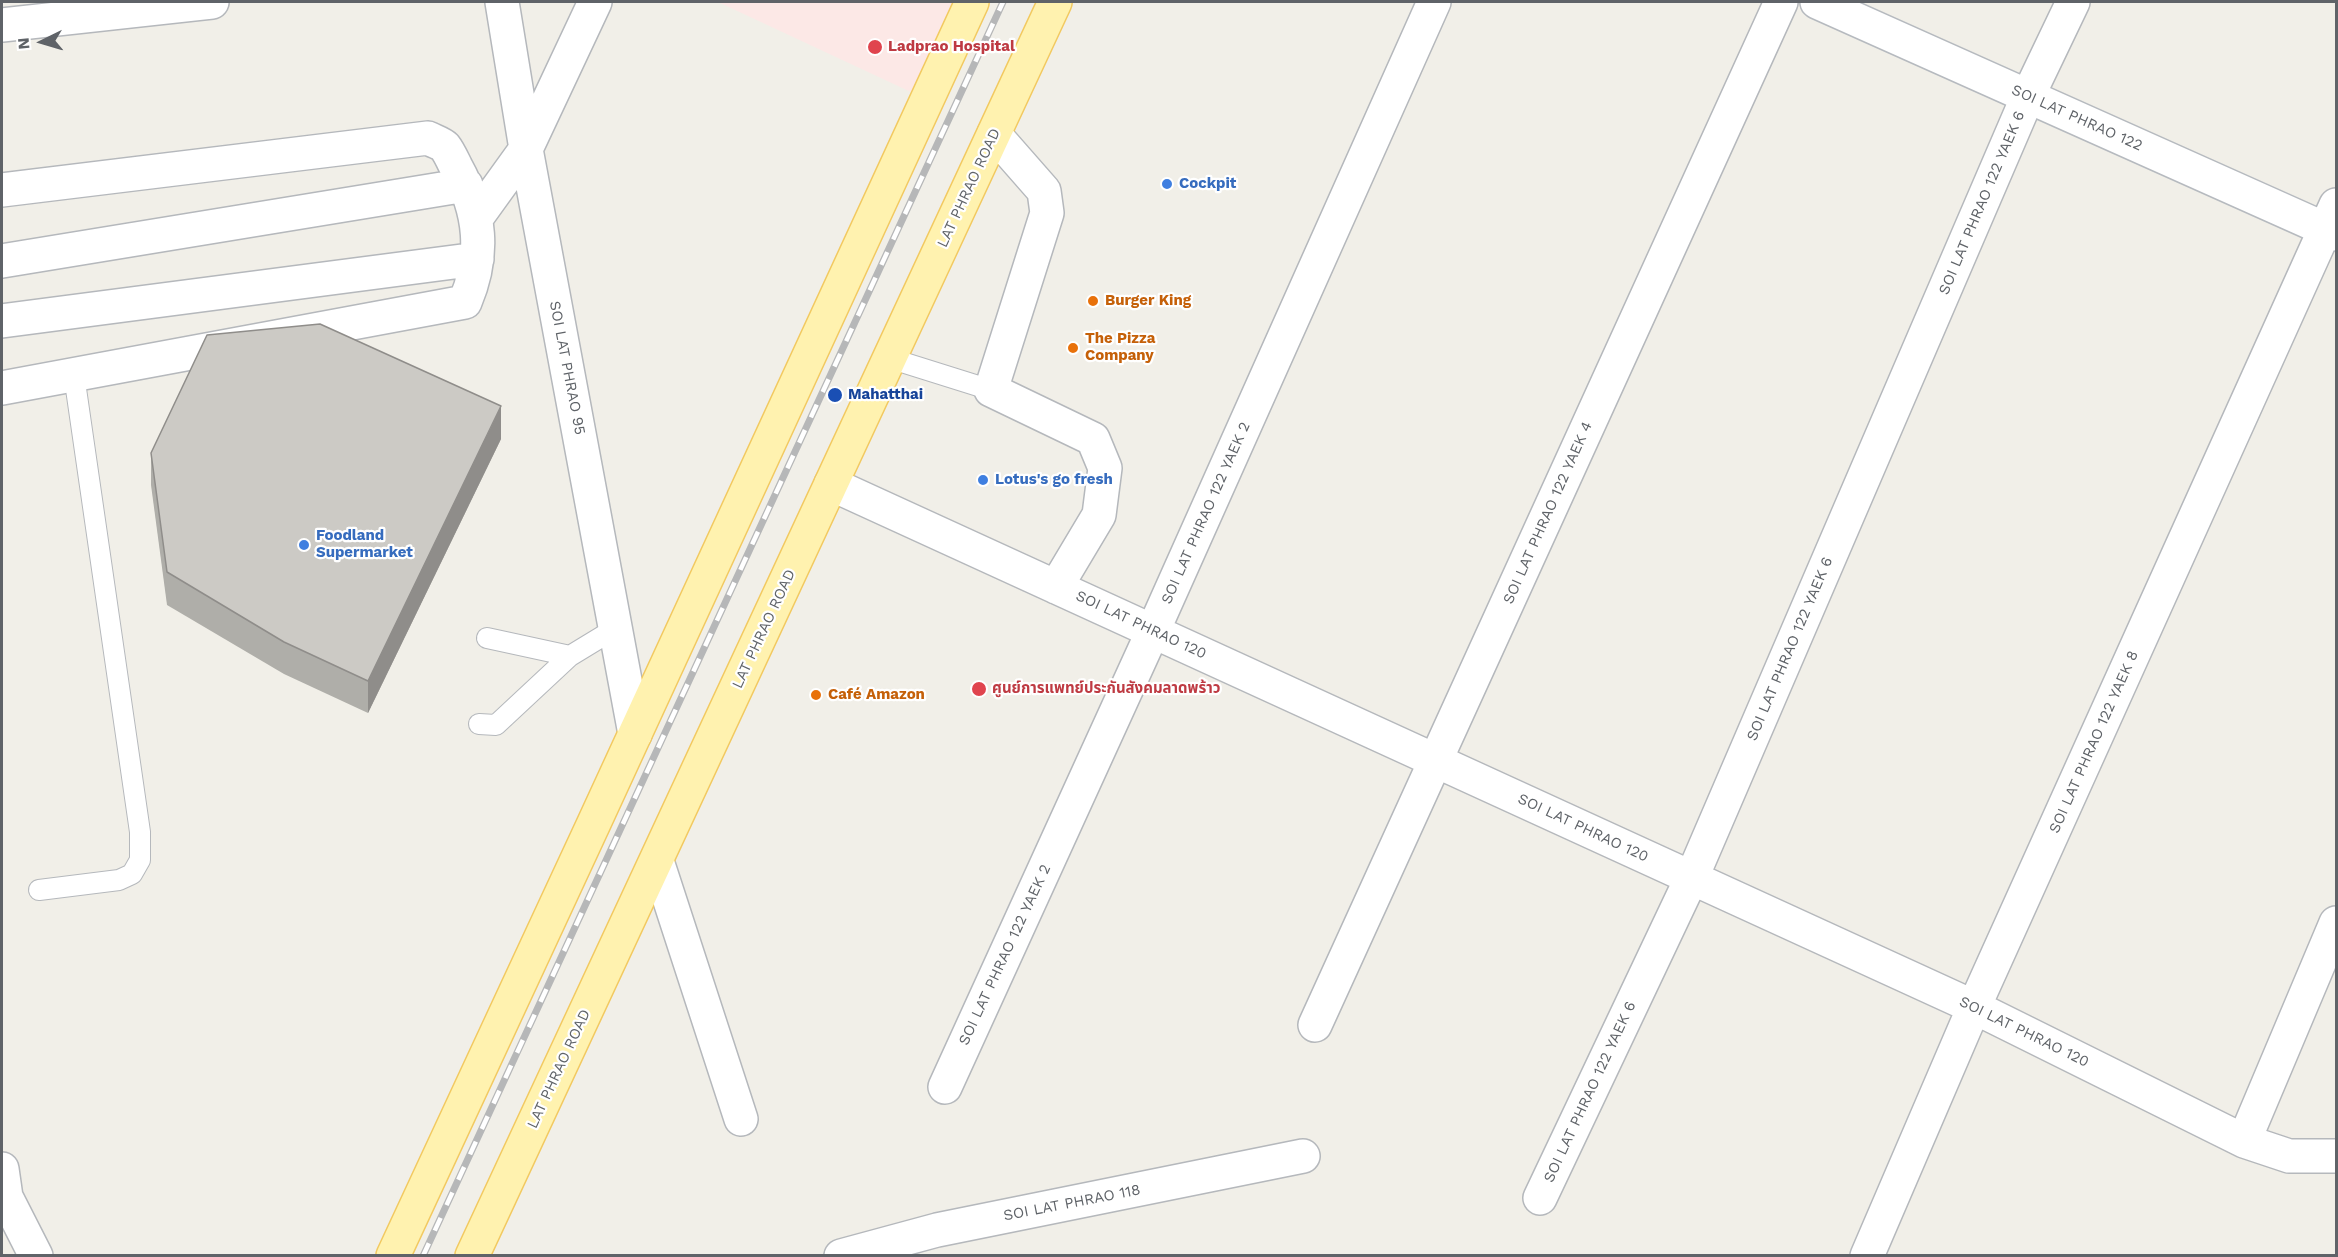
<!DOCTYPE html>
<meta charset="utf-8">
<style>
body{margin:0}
#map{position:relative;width:2338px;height:1257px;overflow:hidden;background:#f1efe8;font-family:"Work Sans",sans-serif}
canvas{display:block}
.frame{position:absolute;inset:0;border:3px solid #5f6368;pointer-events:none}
.north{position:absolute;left:12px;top:12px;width:60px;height:60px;-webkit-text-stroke:4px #fff;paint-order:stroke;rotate:265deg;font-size:16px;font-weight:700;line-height:24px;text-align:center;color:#5f6368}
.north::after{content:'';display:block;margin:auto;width:21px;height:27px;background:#5f6368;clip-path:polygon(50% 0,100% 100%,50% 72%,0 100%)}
</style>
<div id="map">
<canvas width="2338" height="1257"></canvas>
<div class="frame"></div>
<div class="north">N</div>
</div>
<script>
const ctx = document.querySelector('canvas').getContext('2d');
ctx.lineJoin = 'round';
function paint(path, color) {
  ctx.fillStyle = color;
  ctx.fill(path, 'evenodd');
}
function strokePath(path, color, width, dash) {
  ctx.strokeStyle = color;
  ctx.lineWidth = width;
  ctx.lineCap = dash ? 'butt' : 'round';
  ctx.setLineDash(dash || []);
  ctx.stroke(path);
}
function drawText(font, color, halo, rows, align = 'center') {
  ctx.font = font + ' "Work Sans","Noto Sans Thai",sans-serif';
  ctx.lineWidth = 4.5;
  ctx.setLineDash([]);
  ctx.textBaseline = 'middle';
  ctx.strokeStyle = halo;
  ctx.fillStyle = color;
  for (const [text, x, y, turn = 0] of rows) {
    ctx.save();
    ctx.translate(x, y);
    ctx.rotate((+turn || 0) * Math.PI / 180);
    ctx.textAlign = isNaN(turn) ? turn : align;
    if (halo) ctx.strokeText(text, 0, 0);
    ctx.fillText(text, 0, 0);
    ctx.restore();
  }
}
paint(new Path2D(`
 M718,2H955L913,93Z`), '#fce8e6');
const lane = new Path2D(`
 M889,358L991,390
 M487,638L570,656
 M479,724L496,725L570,656L616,628
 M39,890L119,880L132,874L140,860V832L74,375`);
const street = new Path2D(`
 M502,2L526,149L635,734
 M2,25L212,2
 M994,134L1044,191L1047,213L991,390L1093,439L1105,468L1099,515L1056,587
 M2,190L428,138C433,141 441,143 445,147C449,152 453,161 456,167C481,212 485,255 465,302L2,388
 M477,217L526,149L595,2
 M2,261L466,185
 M2,321L477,259
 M831,484L1974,1007L2244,1141L2289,1156H2336
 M657,861L741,1119
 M1315,1025L1781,2
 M945,1087L1153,631L1434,2
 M2244,1141L2336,923
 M2,1169L6,1197L36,1256
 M1540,1198L1692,877L2028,96L2073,2
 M841,1256L937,1230L1303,1156
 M1867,1256L1974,1007L2336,205`);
const secondary = new Path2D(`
 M1817,2L2336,234`);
const primary = new Path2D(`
 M393,1256L594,823L972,2
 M472,1256L1055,2`);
strokePath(lane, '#b5b8bc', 22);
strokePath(street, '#b5b8bc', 36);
strokePath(secondary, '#b6babf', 36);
strokePath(primary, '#f2c960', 36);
strokePath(lane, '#fff', 20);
strokePath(street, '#fff', 33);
strokePath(secondary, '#fff', 33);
strokePath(primary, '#fff2af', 33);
const rail = new Path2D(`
 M423,1256L1003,2`);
strokePath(rail, '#b6b7b8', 7);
strokePath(rail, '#fff', 4.5, [14]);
paint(new Path2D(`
 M501,439L368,713L284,674L167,605L151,485V453Z`), '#afaea9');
paint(new Path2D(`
 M501,406V439L368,713V681Z`), '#8f8d8a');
const building = new Path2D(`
 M320,324L501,406L368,681L284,642L167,572L151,453L207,335Z`);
paint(building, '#cccac5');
strokePath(building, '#8f8d8a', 1.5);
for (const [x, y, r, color] of [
 [875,47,8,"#e0444e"],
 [1167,184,6,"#3f7fe0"],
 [1093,301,6,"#e8710a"],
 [1073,348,6,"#e8710a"],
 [835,395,8,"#1a4fb4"],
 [983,480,6,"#3f7fe0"],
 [304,545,6,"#3f7fe0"],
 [979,689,8,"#e0444e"],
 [816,695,6,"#e8710a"]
]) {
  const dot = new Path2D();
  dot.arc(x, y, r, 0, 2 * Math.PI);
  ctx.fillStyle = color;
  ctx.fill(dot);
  strokePath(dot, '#fff', 2);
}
drawText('bold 15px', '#be3a42', '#fff', [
 ["Ladprao Hospital",888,47],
 ["ศูนย์การแพทย์ประกันสังคมลาดพร้าว",992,689]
], 'left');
drawText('15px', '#5f6368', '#fff', [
 ["SOI LAT PHRAO 122",2077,118,24],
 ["LAT PHRAO ROAD",969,188,-65],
 ["SOI LAT PHRAO 122 YAEK 6",1982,203,-67],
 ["SOI LAT PHRAO 95",567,368,79],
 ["SOI LAT PHRAO 122 YAEK 2",1206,513,-66],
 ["SOI LAT PHRAO 122 YAEK 4",1548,513,-66],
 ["SOI LAT PHRAO 120",1141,625,25],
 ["LAT PHRAO ROAD",764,629,-65],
 ["SOI LAT PHRAO 122 YAEK 6",1790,649,-67],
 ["SOI LAT PHRAO 122 YAEK 8",2094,742,-66],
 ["SOI LAT PHRAO 120",1583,828,25],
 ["SOI LAT PHRAO 122 YAEK 2",1005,955,-65],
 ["SOI LAT PHRAO 120",2024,1032,26],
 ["LAT PHRAO ROAD",559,1069,-65],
 ["SOI LAT PHRAO 122 YAEK 6",1590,1092,-65],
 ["SOI LAT PHRAO 118",1072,1203,-11]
]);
drawText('bold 15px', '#366cbe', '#fff', [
 ["Cockpit",1179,184],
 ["Lotus's go fresh",995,480],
 ["Foodland",316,536],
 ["Supermarket",316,553]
], 'left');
drawText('bold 15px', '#c56008', '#fff', [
 ["Burger King",1105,301],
 ["The Pizza",1085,339],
 ["Company",1085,356],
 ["Café Amazon",828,695]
], 'left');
drawText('bold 15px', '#164399', '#fff', [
 ["Mahatthai",848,395]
], 'left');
</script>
